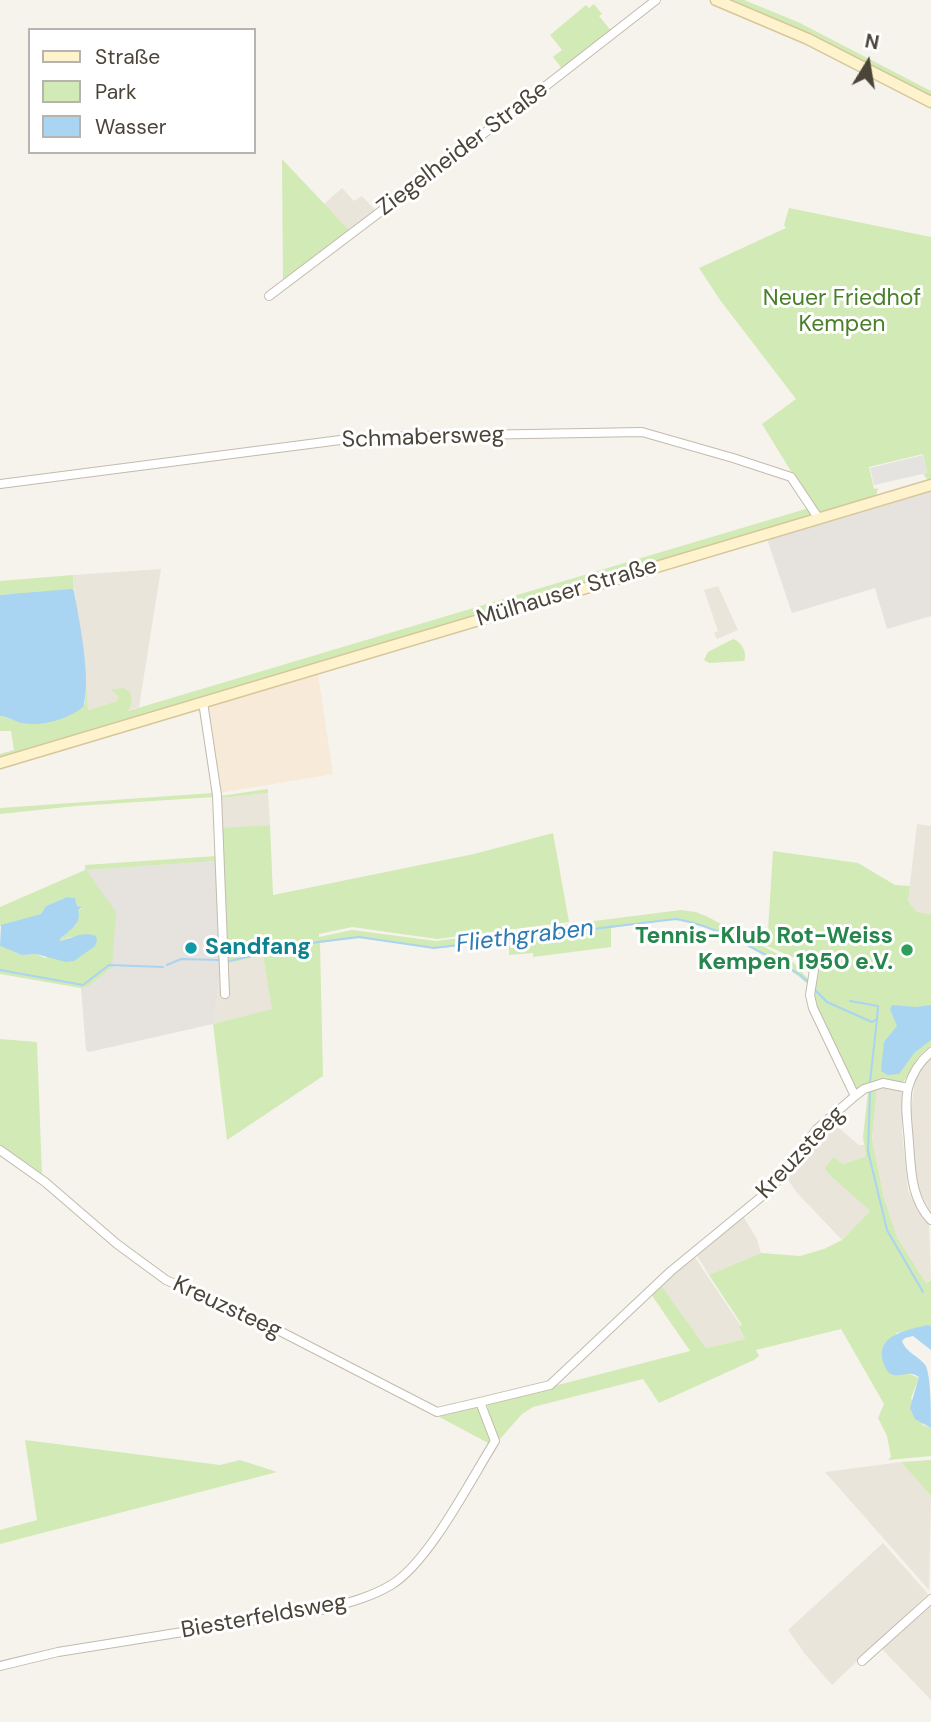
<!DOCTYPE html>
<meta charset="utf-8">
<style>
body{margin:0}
#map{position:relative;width:931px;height:1722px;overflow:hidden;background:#f6f3ec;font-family:"DM Sans",sans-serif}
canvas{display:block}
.legend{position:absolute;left:28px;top:28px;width:228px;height:126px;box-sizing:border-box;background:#fff;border:2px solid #b7b4b0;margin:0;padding:9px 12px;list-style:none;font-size:21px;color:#4b4439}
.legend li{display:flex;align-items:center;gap:14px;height:35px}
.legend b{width:35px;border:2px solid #b7b4b0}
.north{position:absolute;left:833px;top:28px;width:70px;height:70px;-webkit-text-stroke:5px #fff;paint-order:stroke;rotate:11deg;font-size:19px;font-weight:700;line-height:28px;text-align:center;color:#4b4439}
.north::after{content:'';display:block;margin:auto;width:24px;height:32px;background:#4b4439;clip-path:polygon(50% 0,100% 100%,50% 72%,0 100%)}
</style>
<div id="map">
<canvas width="931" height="1722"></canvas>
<ul class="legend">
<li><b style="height:9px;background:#fff3cd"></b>Straße</li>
<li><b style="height:19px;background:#d2eab5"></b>Park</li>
<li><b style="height:19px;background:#a9d4f2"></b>Wasser</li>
</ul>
<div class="north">N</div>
</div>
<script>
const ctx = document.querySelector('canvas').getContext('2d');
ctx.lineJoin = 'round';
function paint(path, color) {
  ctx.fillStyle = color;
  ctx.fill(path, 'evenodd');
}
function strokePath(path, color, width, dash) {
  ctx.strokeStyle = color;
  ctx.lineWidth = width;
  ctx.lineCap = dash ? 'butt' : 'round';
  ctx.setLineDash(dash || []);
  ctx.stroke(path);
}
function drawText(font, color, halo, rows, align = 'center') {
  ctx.font = font + ' "DM Sans",sans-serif';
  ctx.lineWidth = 6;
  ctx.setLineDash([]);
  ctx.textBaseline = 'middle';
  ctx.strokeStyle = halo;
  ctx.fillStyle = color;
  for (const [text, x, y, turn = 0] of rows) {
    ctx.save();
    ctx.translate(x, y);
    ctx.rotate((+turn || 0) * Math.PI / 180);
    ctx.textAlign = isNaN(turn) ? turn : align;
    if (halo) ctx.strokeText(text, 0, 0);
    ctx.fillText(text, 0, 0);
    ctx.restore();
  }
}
paint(new Path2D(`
 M342,188L354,201L362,196L377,212L350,231L324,204Z
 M161,569L139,707L127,711L132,702L112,691L120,697L117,701L88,710L73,575Z
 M718,586L738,630L717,639L714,633L718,631L704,590Z
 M268,793L270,825L222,829L221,798Z
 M917,824L931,826V914L917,912L908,901Z
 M263,955L273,1009L213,1024L222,963Z
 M931,1058V1212L917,1187L914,1168L911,1110L915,1081L925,1063Z
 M877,1088H891L900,1090L902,1093V1132L908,1190L917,1209L929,1224L931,1279L926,1283L897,1237L884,1198L872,1138Z
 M829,1120L859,1145H864L866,1156L844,1164L833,1157L826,1168L870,1211L842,1240L798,1194L785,1176Z
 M743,1216L757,1239L761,1253L709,1275L696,1254Z
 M694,1256L741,1326L739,1328L745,1339L706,1348L661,1285Z
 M901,1462L931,1496L929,1590L825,1472Z
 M883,1543L928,1594L832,1685L805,1654L788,1630Z
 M931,1604V1700L880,1647Z`), '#eae5da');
paint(new Path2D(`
 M318,674L333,774L219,793L206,707Z`), '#f7ead8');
paint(new Path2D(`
 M931,490V616L887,629L875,588L792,613L767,539Z
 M217,861L222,963L213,1024L89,1052L86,1050L81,988L87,987L85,870Z`), '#e6e2dd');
paint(new Path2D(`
 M726,0H744L798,22L931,91V99Z
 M594,4L602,14L599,16L612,32L563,70L553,57L562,50L550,35L586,5L589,8Z
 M282,159L350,231L283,282Z
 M789,208L931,237V479L928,480L923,474L927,473L923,454L869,467L874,489L878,488L876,496L819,513L816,512L762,424L796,399L720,300L699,268L786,228L784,225Z
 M809,508L812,515L0,759V754L14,750L11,731H0V716L24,723H44L85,703L86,684L88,710L117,701L119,697L111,690L123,688L130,692L132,702L128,711Z
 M73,575L74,591L0,595V581Z
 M733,639C741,641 748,653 744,661L709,663L704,660L708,652Z
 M197,709H199L203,714L215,797L217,861L86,870L116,912L112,967L87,987L81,988L0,974V946L22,955L36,954L45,958L97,940L94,935L70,937L60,941V939L76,925L78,910L82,908L77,906L75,898L67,897L46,906L41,914L0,926V907L85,870V865L217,856L214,797L76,806L0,814V808L213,793L199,710L0,769V767Z
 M268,789V793L221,798L222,828L270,825L273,895L474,854L553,833L569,922L437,939L352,927L319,934V937L352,930L436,941L681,910L696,912L708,917L793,962L810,981L809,985C786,963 707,920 675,920C654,921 632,925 611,928V947L533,957V953L509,955V940L441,948L359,938L320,943L323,1076L227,1140L213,1024L272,1009L263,955L228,963L220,796Z
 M773,851L858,863L895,885L910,886L908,901L917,912L931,914V1046C912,1058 914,1071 902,1083L855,1090L815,1006L811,991L820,969L767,946Z
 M0,1039L37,1042L42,1176L0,1145Z
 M877,1088L872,1138L884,1198L897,1237L926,1283L931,1280V1326L896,1333L894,1375L907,1373L919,1378L911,1398L923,1425L931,1428V1456L888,1460L891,1457L887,1436L878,1418L884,1404L841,1329L756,1350L759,1356L754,1360L659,1403L643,1379L533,1407L522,1414L500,1439C492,1430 486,1415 488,1403L690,1351L651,1294L661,1285L706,1348L745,1339L739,1327L742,1325L709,1275L761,1253L800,1256L824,1249L842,1240L870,1211L828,1173L825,1168L833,1157L844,1164L866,1156L863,1137L868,1092Z
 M477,1406L490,1433V1444L430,1412L440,1415Z
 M25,1440L220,1465L240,1460L277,1472L0,1544V1530L37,1520Z
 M931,1460V1496L901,1462Z`), '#d2eab5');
paint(new Path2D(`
 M923,455L927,473L874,485L870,468Z`), '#e5e3e0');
paint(new Path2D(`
 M72,589L74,591C79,619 92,682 83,707C69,719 41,727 22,723C15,721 8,717 0,716V595Z
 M67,897L75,898L77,906L82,907L78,910C82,924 70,930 60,939V941C72,938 83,931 96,936L97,940L95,946L74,961L66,962L36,954L22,955L0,946L1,925L41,914L46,906Z
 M892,1005L916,1007L931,1005V1040L914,1053L899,1074L888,1075L881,1071L884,1042L897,1026L890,1009Z
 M927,1325L931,1326V1350L913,1336L905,1338L902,1341C906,1353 919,1356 926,1366C931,1380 931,1410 931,1428L915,1419L910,1408L919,1377C909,1370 903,1377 893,1375C887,1373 885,1367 883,1362C875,1334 909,1330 927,1325Z`), '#a9d4f2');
strokePath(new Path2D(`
 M229,961L318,942L359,937L434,948L676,919C721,927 760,952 799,974L808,982
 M167,965L181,959L220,960
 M0,970L83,985L109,965L163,967
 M815,990L827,1002L872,1022L877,1019L870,1082
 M850,1001L878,1006L877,1018
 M870,1092L868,1151L887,1230L923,1292`), '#a9d4f2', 2);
const street = new Path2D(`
 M269,296L520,106L656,0
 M0,484L348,439L415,436L642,432L733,458L791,477L819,519
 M203,702L217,795L225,994
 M814,970L810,995L813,1008L855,1096
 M931,1052C920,1061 912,1074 908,1088C904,1106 908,1124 909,1143C911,1170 911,1199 931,1220
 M0,1150L45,1182L117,1244L166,1280L270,1326L437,1412L480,1402
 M862,1661L931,1599
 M0,1666L58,1652L326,1609C348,1603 371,1597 391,1585C429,1562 470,1481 495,1441L480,1402L550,1385L671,1271L772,1188L817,1129L855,1096L864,1089L883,1083L908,1088`);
const secondary = new Path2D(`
 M716,0L808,39L931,102
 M0,763L931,485`);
strokePath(street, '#c2bbae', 10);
strokePath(secondary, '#d6c79b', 13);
strokePath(street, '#fff', 8);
strokePath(secondary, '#fff3cd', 10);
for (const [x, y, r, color] of [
 [191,948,7,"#0f9aa8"],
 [907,950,7,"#2e9e5b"]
]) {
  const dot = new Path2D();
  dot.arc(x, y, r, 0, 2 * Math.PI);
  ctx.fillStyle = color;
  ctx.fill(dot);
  strokePath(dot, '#fff', 2.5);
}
drawText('23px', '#4b4439', '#fff', [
 ["Ziegelheider Straße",463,149,-37],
 ["Schmabersweg",423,438,-2],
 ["Mülhauser Straße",567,593,-17],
 ["Kreuzsteeg",801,1153,-47],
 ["Kreuzsteeg",227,1308,25],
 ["Biesterfeldsweg",264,1617,-10]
]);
drawText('23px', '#4a7f2a', '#fff', [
 ["Neuer Friedhof",842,299],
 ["Kempen",842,325]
]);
drawText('bold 23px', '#27864d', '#fff', [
 ["Tennis-Klub Rot-Weiss",893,937],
 ["Kempen 1950 e.V.",893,963]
], 'right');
drawText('bold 23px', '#0d838f', '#fff', [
 ["Sandfang",205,948]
], 'left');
drawText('italic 24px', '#2e7ab2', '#fff', [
 ["Fliethgraben",525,937,-7]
]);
</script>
